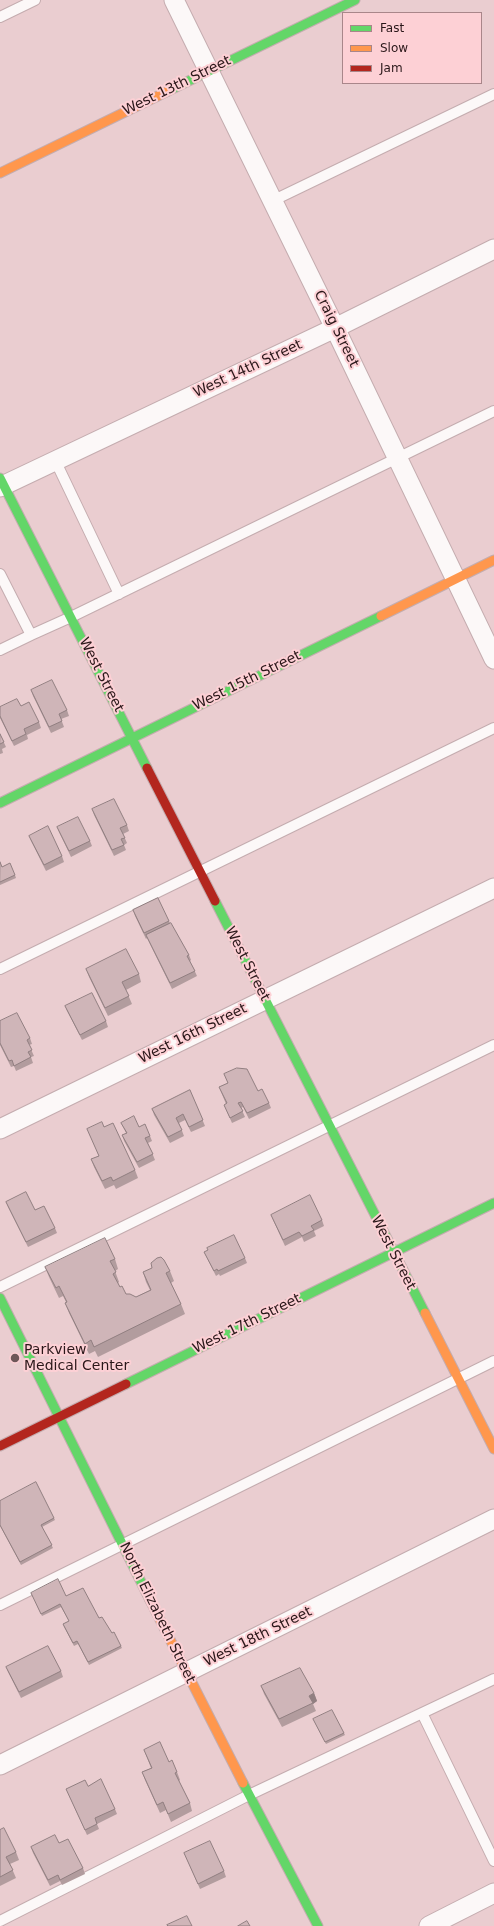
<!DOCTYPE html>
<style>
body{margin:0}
#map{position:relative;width:494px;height:1926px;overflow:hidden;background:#eacdd0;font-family:"DejaVu Sans",sans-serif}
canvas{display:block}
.legend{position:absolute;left:342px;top:12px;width:140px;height:72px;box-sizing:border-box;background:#fdd0d5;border:1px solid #a9868a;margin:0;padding:5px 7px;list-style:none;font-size:12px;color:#2a1719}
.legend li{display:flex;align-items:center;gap:8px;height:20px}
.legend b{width:20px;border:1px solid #a9868a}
</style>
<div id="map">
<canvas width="494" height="1926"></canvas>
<ul class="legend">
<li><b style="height:5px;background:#63d668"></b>Fast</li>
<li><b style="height:5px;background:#ff974d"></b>Slow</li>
<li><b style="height:5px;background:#b3261e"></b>Jam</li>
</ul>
</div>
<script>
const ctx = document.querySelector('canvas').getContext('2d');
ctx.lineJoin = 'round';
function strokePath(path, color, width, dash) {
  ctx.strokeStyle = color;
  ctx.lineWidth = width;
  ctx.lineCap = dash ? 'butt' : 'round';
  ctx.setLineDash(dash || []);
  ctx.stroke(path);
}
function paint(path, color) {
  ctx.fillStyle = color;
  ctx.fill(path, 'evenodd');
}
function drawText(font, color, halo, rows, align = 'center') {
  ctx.font = font + ' "DejaVu Sans",sans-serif';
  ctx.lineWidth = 4;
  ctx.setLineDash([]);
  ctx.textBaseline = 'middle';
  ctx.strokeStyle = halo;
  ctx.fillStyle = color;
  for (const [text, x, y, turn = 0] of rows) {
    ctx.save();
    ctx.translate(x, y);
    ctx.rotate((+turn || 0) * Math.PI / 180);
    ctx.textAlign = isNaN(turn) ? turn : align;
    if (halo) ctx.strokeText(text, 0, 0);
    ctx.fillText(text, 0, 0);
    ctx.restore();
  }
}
const lane = new Path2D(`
 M0,17L35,0
 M272,201L494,94
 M55,460L119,594
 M0,574L31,635L71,617L494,411
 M0,650L31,635
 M0,969L494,728
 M0,1287L494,1045
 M0,1605L494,1361
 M422,1713L494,1861
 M0,1921L249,1795L494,1679`);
const street = new Path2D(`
 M174,0L335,328L494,659
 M0,487L335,328L494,249
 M0,1129L494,888
 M0,1765L494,1519
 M429,1926L494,1893`);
const fast = new Path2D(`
 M168,91L355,0
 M0,478L147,768
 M0,803L381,616
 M215,901L425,1313
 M0,1298L150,1600
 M126,1384L494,1203
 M243,1783L318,1926`);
const slow = new Path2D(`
 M0,173L168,91
 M381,616L494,560
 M425,1313L494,1449
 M150,1600L243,1783`);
const jam = new Path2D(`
 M147,768L215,901
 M0,1446L126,1384`);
strokePath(lane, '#c4acaf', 12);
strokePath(street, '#c4acaf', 21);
strokePath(fast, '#c4acaf', 11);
strokePath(slow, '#c4acaf', 11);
strokePath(jam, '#c4acaf', 11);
strokePath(lane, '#fcf8f8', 10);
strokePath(street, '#fcf8f8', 19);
strokePath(fast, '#63d668', 9);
strokePath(slow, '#ff974d', 9);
strokePath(jam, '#b3261e', 9);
paint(new Path2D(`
 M31,690L67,710L69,716L61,719L64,727L51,733L33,696Z
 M21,706L39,722L41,728L27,735L28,739L14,746L0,718V707Z
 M0,734L6,747L2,749L3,753L0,754Z
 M92,809L127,825L129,831L123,834L127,843L124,845L126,850L114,856L94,815Z
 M57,827L90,841L92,846L71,857L59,832Z
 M29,836L62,856L64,862L46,871L31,841Z
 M0,862L2,867L15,875L16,878L0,885Z
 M133,910L169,921L170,923L189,955L191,960L190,961L197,976L172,989L147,938L146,939L135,916Z
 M86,969L139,974L141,982L126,990L132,1004L108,1016L89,977Z
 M65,1006L106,1021L108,1027L82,1040L67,1011Z
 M0,1021L30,1038L32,1044L29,1045L34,1056L31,1057L33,1063L16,1071L14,1066L11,1067L0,1045Z
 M224,1074L258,1091L269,1103L271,1108L249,1119L243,1107L241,1108L245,1117L232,1123L224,1105L226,1104L219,1087L228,1083Z
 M190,1090L205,1126L191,1132L185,1120L179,1123L184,1136L170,1143L154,1115L152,1109Z
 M121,1123L150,1136L152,1141L148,1143L155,1160L139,1168L124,1141L122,1135L126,1133Z
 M104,1127L135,1170L138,1178L116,1189L114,1185L105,1189L94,1167L91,1159L99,1156L87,1129Z
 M6,1202L35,1210L55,1228L57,1233L28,1247L8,1207Z
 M271,1215L322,1220L324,1226L314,1231L316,1236L304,1242L302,1237L285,1246L273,1220Z
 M204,1252L245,1258L247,1263L220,1276L219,1274L216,1276Z
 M115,1259L118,1269L115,1271L119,1282L118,1283L120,1287L126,1294L136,1297L150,1290L146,1282L143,1272L170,1271L174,1281L171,1283L181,1304L185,1314L98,1357L95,1351L89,1354L69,1313L65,1303L66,1302L63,1296L59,1298L49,1277L45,1267Z
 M0,1501L54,1518L55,1520L42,1527L53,1548L21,1565L0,1526Z
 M31,1593L66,1596L99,1618L112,1633L121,1646L122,1648L89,1665L78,1644L74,1646L64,1627L63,1624L69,1621L61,1607L42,1616Z
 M6,1667L61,1671L63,1677L21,1698L8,1672Z
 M261,1686L314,1693L317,1701L313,1704L316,1711L282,1727L264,1694Z
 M313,1719L344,1733L345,1735L326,1744Z
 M144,1750L169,1762L177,1772L180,1780L179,1781L190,1803L192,1811L171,1822L166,1810L160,1813L145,1780L142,1772L151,1768Z
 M88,1786L115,1809L117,1814L97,1824L99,1829L87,1835L66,1789Z
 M0,1830L16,1852L19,1860L10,1864L16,1878L0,1886Z
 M59,1843L83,1868L85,1874L62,1885L60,1881L50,1886L33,1853L31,1847Z
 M184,1853L224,1871L226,1877L200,1889Z`), '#b29c9e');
paint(new Path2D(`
 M314,1693L317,1701L313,1704L309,1696Z`), '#917f81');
const building = new Path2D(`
 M52,680L67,710L59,714L62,721L49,727L31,690Z
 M17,699L21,706L29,702L39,722L24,729L26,734L12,741L0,716V707Z
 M0,734L4,742L0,744Z
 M114,799L127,825L120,828L125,838L121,839L124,845L112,850L92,809Z
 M78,817L90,841L69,851L57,827Z
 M48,826L62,856L44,865L29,836Z
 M0,862L2,867L10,863L15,875L0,882Z
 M158,898L169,921L144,933L133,910Z
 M171,923L189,955L187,956L195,971L170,983L146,935Z
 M126,949L139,974L122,982L129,996L105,1008L86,969Z
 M92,993L106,1021L80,1035L65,1006Z
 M17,1013L30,1038L27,1040L32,1050L28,1052L31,1057L14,1066L12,1060L9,1061L0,1043V1021Z
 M237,1068L247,1069L258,1091L262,1089L269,1103L247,1113L241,1102L238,1103L243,1111L230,1118L224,1105L227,1103L219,1087L228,1083L224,1074Z
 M190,1090L203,1120L189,1127L183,1114L176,1118L182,1130L168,1137L152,1109Z
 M134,1116L139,1127L145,1124L150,1136L145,1138L153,1154L137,1162L122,1135L127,1133L121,1123Z
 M102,1122L104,1127L113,1123L135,1170L113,1181L111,1177L102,1181L91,1159L99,1156L87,1129Z
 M26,1192L35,1210L44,1206L55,1228L26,1242L6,1202Z
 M310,1195L322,1220L311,1226L314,1230L302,1236L299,1232L283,1240L271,1215Z
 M234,1235L245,1258L218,1271L217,1269L214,1271L204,1252L208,1250L207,1248Z
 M105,1238L115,1259L110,1261L116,1272L113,1274L120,1287L122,1286L126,1294H130L136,1297L151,1290L143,1272L152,1268L151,1263L157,1258L161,1257L164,1260L170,1271L166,1273L181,1304L94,1347L91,1340L85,1344L65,1303L67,1302L59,1286L56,1288L45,1267Z
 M36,1482L54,1518L41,1525L52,1545L20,1562L0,1525V1501Z
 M58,1579L66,1596L83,1588L99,1618L102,1617L112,1633L114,1632L121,1646L88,1662L77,1641L73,1643L63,1624L69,1621L60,1604L41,1614L31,1593Z
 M48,1646L61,1671L19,1692L6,1667Z
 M300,1668L314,1693L309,1696L313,1703L279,1719L261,1686Z
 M332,1710L344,1733L325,1742L313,1719Z
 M160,1742L169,1762L172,1760L177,1772L175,1773L190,1803L168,1814L163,1802L157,1805L142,1772L152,1768L144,1750Z
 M101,1779L115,1809L95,1818L97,1824L85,1830L66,1789L85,1780L88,1786Z
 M4,1828L16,1852L6,1857L13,1870L0,1877V1830Z
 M55,1835L59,1843L68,1839L83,1868L60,1880L58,1875L48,1880L31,1847Z
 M210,1841L224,1871L198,1884L184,1853Z
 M187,1916L192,1926H168L167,1925Z
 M247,1921L250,1926H238Z`);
paint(building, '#cfb5b8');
strokePath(building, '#917f81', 1);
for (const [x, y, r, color] of [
 [15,1358,5,"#6d5759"]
]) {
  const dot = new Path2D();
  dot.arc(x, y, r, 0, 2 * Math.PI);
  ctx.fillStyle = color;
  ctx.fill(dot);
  strokePath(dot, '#fdd0d5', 1.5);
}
drawText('14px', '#2a1719', '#fdd0d5', [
 ["West 13th Street",177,86,-26],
 ["Craig Street",336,329,64],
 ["West 14th Street",248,369,-25],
 ["West Street",101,675,63],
 ["West 15th Street",247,681,-26],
 ["West Street",247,964,63],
 ["West 16th Street",193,1034,-26],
 ["West Street",393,1253,63],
 ["West 17th Street",247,1324,-26],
 ["North Elizabeth Street",157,1613,64],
 ["West 18th Street",258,1637,-26]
]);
drawText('14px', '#2a1719', '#fdd0d5', [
 ["Parkview",24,1350],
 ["Medical Center",24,1366]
], 'left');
</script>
